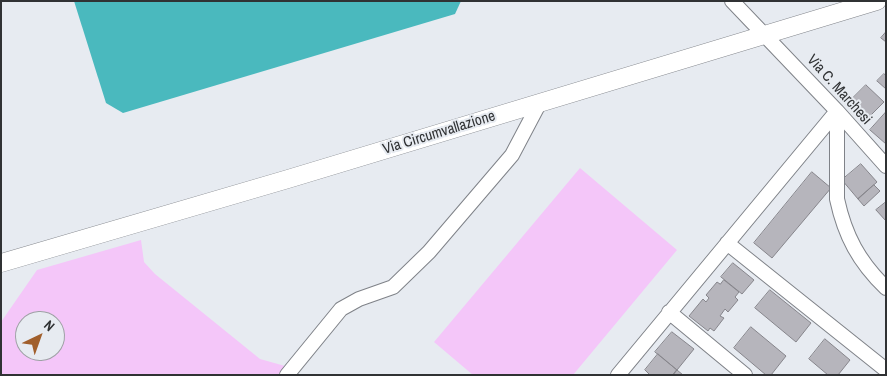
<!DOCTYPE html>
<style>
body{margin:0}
#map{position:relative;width:887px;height:376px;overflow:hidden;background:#e7ebf1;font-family:"Archivo Narrow",sans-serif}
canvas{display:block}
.frame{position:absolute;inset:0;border:2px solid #303234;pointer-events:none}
.north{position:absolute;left:15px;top:311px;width:50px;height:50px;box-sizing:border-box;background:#e7ebf1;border:1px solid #9ea1a5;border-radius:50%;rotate:42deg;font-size:14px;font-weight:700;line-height:20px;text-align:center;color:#303234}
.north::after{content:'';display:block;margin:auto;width:18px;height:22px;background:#a15f2c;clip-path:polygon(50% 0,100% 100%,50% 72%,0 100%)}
</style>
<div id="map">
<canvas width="887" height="376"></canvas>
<div class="frame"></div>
<div class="north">N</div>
</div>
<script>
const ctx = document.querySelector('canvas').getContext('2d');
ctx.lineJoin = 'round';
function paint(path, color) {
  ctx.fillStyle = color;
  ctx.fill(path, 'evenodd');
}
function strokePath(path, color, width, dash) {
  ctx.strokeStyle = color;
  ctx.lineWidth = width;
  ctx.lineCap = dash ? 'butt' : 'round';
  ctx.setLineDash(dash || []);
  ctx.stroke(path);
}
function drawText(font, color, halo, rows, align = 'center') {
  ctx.font = font + ' "Archivo Narrow",sans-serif';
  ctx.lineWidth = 4;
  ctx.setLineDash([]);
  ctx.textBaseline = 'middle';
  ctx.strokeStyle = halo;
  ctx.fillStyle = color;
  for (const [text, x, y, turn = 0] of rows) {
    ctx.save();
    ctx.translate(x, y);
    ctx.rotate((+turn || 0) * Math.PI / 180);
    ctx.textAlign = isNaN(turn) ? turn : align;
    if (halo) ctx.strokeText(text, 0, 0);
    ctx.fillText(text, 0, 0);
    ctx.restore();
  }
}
paint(new Path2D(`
 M580,168L677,250L573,375H473L434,342Z
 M141,240L144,262L155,274L260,359L285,366L278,375H1V322L37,270ZM25,321H55V351H25Z`), '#f4c6f9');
paint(new Path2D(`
 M74,1H461L455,14L123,113L106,103Z`), '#4ab9be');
const building = new Path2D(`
 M886,32V42L881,38Z
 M884,74L886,75V89L877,81Z
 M866,85L884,102L866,120L848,103Z
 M886,112V144L870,130Z
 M861,164L877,182L858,199L842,180Z
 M812,172L831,188L772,258L754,243Z
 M874,185L880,191L864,206L858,199Z
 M886,202V221L876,210Z
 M733,263L754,280L742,294L721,277Z
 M724,280L739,292L735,297L738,300L728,312L725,309L720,316L724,318L714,331L710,328L708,331L689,316L703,299L706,302L709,298L706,295L717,282L720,284Z
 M770,290L811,323L796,342L755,308Z
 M751,327L786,356L771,375H766L734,348Z
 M672,332L694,349L677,370L655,352Z
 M825,339L850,360L838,375H828L809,359Z
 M658,354L677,370L673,375H650L645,370Z
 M677,370L683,375H673Z`);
paint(building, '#b6b5bc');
strokePath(building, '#86858b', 1);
const minor = new Path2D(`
 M732,1L837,111L886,166
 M837,111V199C845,236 859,262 886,288
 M727,243L886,370
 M669,312L745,375
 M287,375L341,309L359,299L393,287L429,252L512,155L540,102
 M618,375L837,111`);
const tertiary = new Path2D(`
 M1,263L288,179L877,1`);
strokePath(minor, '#7f8288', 16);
strokePath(tertiary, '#7f8288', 19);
strokePath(minor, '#fff', 14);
strokePath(tertiary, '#fff', 18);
drawText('15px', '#303234', '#e7ebf1', [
 ["Via C. Marchesi",839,90,48],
 ["Via Circumvallazione",439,133,-17]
]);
</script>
